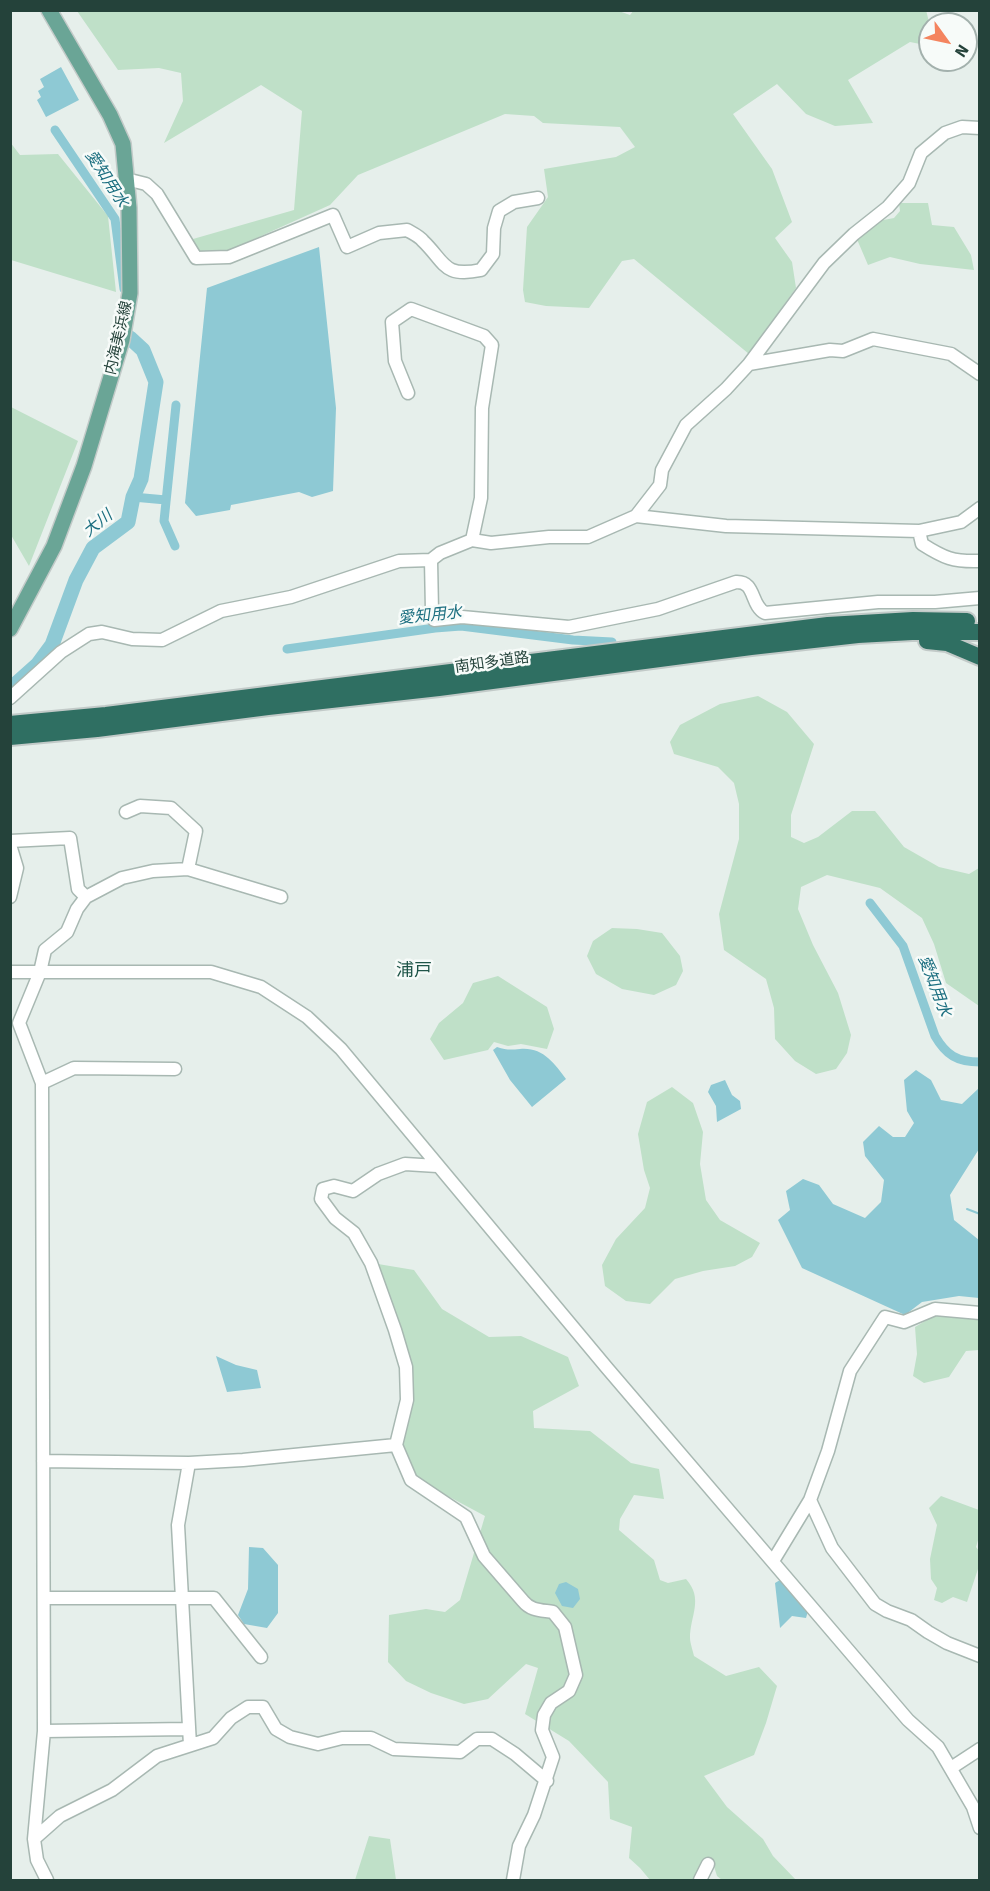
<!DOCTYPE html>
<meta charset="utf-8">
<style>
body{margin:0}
#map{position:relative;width:990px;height:1891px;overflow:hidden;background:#e6efeb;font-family:Signika,sans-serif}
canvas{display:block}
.frame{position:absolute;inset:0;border:12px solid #24423a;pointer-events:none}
.north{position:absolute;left:918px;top:12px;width:60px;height:60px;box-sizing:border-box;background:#f7fbf9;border:2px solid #a3b1ad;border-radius:50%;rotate:123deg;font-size:16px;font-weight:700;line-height:24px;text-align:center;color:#24423a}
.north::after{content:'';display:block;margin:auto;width:21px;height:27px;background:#f4845f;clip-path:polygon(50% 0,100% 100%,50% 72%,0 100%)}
</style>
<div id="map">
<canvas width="990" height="1891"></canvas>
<div class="frame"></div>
<div class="north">N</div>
</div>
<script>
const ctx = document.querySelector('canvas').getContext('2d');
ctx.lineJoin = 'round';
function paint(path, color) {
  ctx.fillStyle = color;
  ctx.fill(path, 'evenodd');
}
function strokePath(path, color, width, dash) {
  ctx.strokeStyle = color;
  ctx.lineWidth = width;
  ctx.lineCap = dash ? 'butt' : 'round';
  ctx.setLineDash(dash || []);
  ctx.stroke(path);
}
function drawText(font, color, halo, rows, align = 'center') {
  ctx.font = font + ' Signika,"Noto Sans JP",sans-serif';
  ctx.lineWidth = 5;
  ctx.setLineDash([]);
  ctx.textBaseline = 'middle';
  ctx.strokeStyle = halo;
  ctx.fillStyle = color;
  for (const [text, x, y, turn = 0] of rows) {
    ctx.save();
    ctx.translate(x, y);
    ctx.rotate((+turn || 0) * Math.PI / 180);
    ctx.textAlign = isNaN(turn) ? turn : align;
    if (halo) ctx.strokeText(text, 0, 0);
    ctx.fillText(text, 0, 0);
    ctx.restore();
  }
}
paint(new Path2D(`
 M616,10L630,15L634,10H926L930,26V46L910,42L848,80L873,123L835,126L806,114L777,84L733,114L772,169L792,222L775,238L792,262L796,288L749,354L634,259L622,261L589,308L546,306L525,302L523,290L527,227L548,197L544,169L616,157L635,147L620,127L543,123L534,116L505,114L358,175L330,205L230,250L199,253L193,239L294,210L302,111L261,85L164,143L183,101L181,73L159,68L118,70L77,11Z
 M10,142L20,155L58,154L108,216L116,292L11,260Z
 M899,203H928L932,225L954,227L971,255L974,270L920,264L890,257L868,265L856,237L878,221L894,218L900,211Z
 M11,407L78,441L29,566L11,535Z
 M758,696L787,712L814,744L791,815V837L804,843L818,837L852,811H875L904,847L939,867L969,874L979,868V1006L946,983L934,944L922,918L880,888L827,875L801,887L798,909L813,945L838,993L851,1035L847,1053L836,1069L816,1074L795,1061L775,1039L774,1008L766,979L724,950L719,914L739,839V804L734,783L718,767L674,754L670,742L680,725L720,704Z
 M612,928L637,929L662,933L680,956L683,971L676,985L654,995L622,989L596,974L587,956L593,941Z
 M498,976L547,1007L554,1029L547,1049L521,1044L508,1046L494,1042L488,1050L444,1060L430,1039L439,1023L463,1003L473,983Z
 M672,1087L693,1103L703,1132L700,1164L706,1200L720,1220L760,1243L752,1257L735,1266L703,1271L675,1279L650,1304L626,1301L605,1286L602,1265L616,1239L645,1208L650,1188L644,1170L638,1134L647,1102Z
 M378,1264L414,1270L442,1309L489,1337L521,1336L568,1357L579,1386L533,1411L534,1428L590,1431L631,1463L659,1469L664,1499L634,1495L620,1519L619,1530L654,1560L660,1580L668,1583L686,1579C704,1599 690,1616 690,1638C690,1643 693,1651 694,1656L726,1676L759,1667L777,1686L766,1723L754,1755L704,1776L727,1807L763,1839L773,1856L796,1880H722L717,1876L712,1860L695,1880H650L640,1868L629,1858L632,1827L610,1819L608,1782L569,1741L525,1714L538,1668L526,1664L488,1699L464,1704L431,1693L406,1681L388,1662L389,1615L426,1609L445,1612L460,1600L485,1516L414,1478L403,1444L413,1401L410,1367Z
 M937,1314L979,1317V1350L966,1351L949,1377L924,1383L913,1376L917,1354L915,1327Z
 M941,1496L979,1510V1537L976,1547L979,1551V1566L967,1602L953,1597L942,1603L934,1600L937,1588L931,1579L930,1559L937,1525L929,1508Z
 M369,1836L390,1839L396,1880H355Z`), '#bfe0c8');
paint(new Path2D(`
 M61,67L79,100L46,117L37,100L41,97L38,91L44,87L40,79Z
 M319,247L336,408L333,491L312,497L299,492L231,505L230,510L196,516L185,503L207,288Z
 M497,1047C506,1050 510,1050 520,1049C543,1047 554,1063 566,1079L532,1107L510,1080L493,1050Z
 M916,1070L931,1080L941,1100L962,1104L979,1088V1149L950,1195L954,1220L979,1240V1298L959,1296L922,1302L905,1315L802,1268L778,1220L790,1210L786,1191L803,1179L819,1185L833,1204L865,1218L881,1202L884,1180L865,1156L863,1142L879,1126L893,1137H905L914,1123L907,1111L904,1080Z
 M725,1080L732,1095L740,1101L741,1109L717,1122L716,1106L708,1092L711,1085Z
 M216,1356L236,1365L257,1370L261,1388L227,1392Z
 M249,1547L263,1548L278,1565V1613L267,1628L244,1624L238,1615L248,1589Z
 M780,1580L808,1611L806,1618L792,1616L780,1628L775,1583Z
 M566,1582L578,1589L580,1599L573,1608L562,1606L555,1593L559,1584Z`), '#8ec9d4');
strokePath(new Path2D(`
 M967,1209L980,1214`), '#8ec9d4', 2);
strokePath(new Path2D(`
 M55,130L115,219L124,289
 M133,497L166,500
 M175,546L164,521L176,405
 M287,649L435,628L461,626L573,640L612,642
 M870,903L903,946L935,1036C946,1055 957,1062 980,1062`), '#8ec9d4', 9);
strokePath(new Path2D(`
 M10,689L38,664L52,645L76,580L93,548L128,522L133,497L141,479L156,382L143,350L130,338`), '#8ec9d4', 15);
const minor = new Path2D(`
 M126,179L146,184L157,194L196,258L229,257L333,215L347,247L379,233L407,230C412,233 419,236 423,241C445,262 443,278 481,270L493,254L494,228L499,211L514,202L538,198
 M749,364L830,350L843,351L873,339L951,354L980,374
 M408,393L395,361L392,322L411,309L484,336L492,345L482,408L481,498L472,540
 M636,516L726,526L919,531L961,522L980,508
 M919,531L922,544C944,558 953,562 980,561
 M431,560L432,611L434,620L462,617L569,627L658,609L736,582C756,581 750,605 765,613L878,602H935L980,598
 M10,698L61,652L89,634L102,632L132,639L162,640L221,611L291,597L399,561L431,560L440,553L472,540L491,543L549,537H588L636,516L660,485L662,470L686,425L726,389L749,364L824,263L854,234L888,207L909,183L921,153L945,133L962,127L980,128
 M126,812L140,806L171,808L196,831L188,869
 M10,841L70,838L78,889L86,897
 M10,845L17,868L10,897
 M10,972H211L261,987L307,1017L341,1049L607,1368L908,1720L938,1747L973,1807L980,1828
 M42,1083L74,1068L175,1069
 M437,1166L405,1164L378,1174L353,1191L334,1186L323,1189L321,1199L335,1218L354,1233L371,1263L395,1330L406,1367L407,1400L396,1445L411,1480L466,1517L484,1556L523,1601C531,1611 541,1610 553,1612L565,1627L576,1675L569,1691L551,1703L544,1715L542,1730L553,1757L534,1815L519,1846L513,1880
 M43,1461L189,1463L243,1460L396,1445
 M189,1463L178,1525L190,1745
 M810,1500L832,1548L875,1604L887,1611L911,1620L928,1632L947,1643L980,1656
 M773,1561L810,1500L828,1451L850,1371L885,1317L904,1322L935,1309L980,1313
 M44,1598H214L261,1657
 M44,1731L188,1729
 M951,1768L980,1749
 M34,1839L60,1816L112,1790L157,1756L213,1738L231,1718L248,1707H263L276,1729L290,1737L318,1744L342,1738H371L394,1749L460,1752L477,1739H492L515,1754L547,1781
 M47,1880L37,1860L34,1839L44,1731L42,1083L19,1023L40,972L45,950L67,932L77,909L86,897L122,878L153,871L188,869L281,897
 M700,1880L708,1864`);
const major = new Path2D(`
 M10,629L54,546L84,466L122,340L130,293L129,208L123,144L110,115L49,10`);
const highway = new Path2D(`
 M927,641L947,643L980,657
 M10,724L106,715L828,625L913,620L967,621
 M10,737L97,729L268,707L439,688L751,647L858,635L912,632H980`);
strokePath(minor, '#a8b8b2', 15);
strokePath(major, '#c2cac8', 18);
strokePath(highway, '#c2cac8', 20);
strokePath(minor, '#fff', 12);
strokePath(major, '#6aa596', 15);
strokePath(highway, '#2f6f62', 16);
drawText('15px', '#24423a', '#f7fbf9', [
 ["内海美浜線",119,338,-77],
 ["南知多道路",492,663,-8]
]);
drawText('italic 16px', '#1c6f80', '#f7fbf9', [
 ["愛知用水",106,179,57],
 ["大川",98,524,-39],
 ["愛知用水",430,616,-6],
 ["愛知用水",934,986,69]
]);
drawText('18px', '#1f5548', '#f7fbf9', [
 ["浦戸",414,971]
]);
</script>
